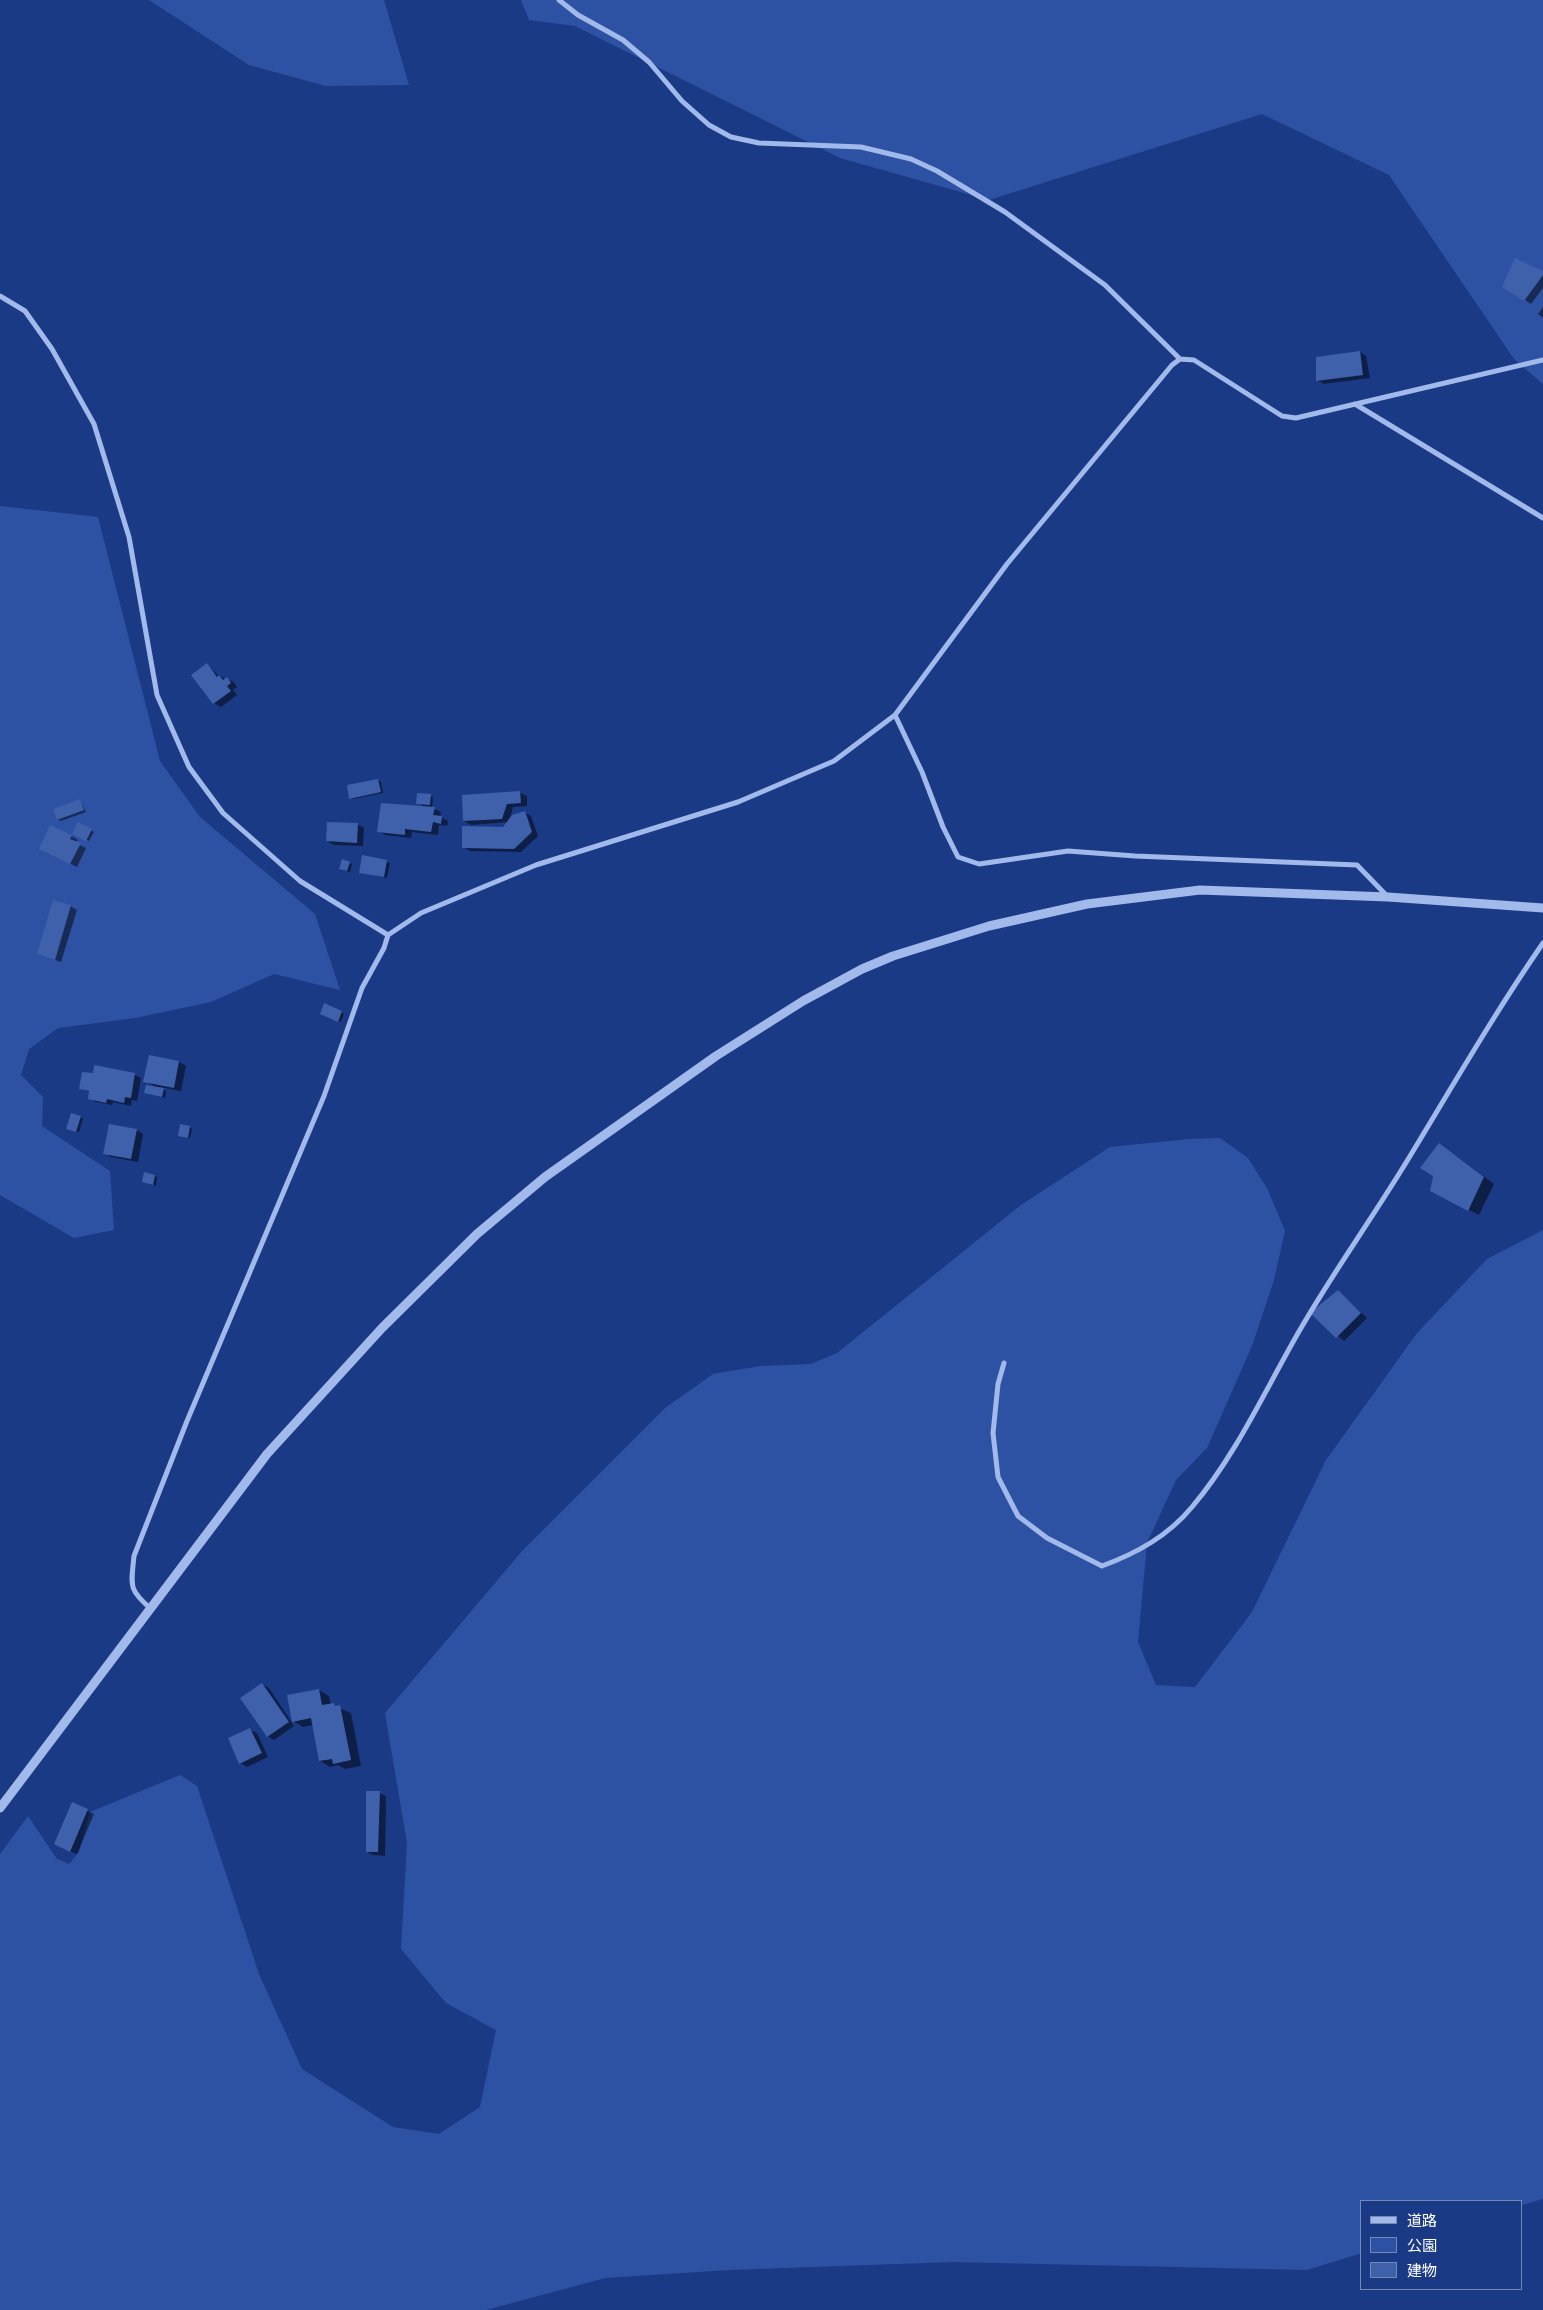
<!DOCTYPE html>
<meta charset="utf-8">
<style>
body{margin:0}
#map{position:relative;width:1543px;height:2310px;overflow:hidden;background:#1b3a85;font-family:"Alegreya Sans","Noto Sans JP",sans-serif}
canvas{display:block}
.legend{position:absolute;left:1360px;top:2200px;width:162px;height:90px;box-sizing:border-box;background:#1b3a85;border:1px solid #7689b6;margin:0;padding:6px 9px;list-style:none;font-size:15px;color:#fff}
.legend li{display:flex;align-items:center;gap:10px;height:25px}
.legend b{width:25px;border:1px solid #7689b6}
</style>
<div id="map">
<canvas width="1543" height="2310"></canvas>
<ul class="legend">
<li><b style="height:6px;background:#a2b9eb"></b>道路</li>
<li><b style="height:14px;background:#2e52a3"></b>公園</li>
<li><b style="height:14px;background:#3f61ac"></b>建物</li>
</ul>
</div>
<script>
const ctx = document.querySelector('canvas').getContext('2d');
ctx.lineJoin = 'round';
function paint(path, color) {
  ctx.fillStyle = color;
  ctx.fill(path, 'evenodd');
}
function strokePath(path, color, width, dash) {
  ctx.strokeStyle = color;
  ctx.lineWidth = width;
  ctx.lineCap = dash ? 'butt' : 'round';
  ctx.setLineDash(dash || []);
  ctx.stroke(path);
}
paint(new Path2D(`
 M149,0H384L409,85L326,86L249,65Z
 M521,0H1543V384L1514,359L1389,175L1262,114L989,200L840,158L575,26L529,20Z
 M0,506L98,517L160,761L200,817L315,914L340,990L274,974L211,1002L135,1018L58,1028L29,1049L21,1075L43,1097L42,1126L110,1171L114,1230L74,1238L0,1195Z
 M1220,1138L1248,1158L1267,1188L1285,1231L1274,1280L1252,1346L1207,1448L1176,1480L1147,1543L1138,1642L1156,1685L1195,1687L1252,1612L1326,1460L1417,1333L1487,1259L1543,1230V2199L1522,2205V2201H1362V2253L1307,2270L953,2262L728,2270L605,2278L486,2310H0V1854L28,1816L57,1859L69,1864L79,1852L90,1812L180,1775L197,1786L259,1974L302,2069L393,2127L439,2134L480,2107L496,2030L446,2003L401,1949L407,1843L385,1713L523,1550L665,1408L713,1374L761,1366L811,1364L837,1353L1021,1205L1110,1147L1189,1139Z`), '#2e52a3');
paint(new Path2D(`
 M1543,272V288L1531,304L1504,286Z
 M1543,307V318L1538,314Z
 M1360,352L1366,356L1370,378L1324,384L1317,380Z
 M207,665L219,676L234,682L237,687L233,690L237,695L221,707L214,703Z
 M378,780L381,782L383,793L353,799L351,798Z
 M520,793L527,796V806L513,807L509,822L525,813L531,816L538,836L521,852L470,851L463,847L504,828L509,822L471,825L464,821Z
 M430,796L433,797L432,808L441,812L440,817L448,821L447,826L439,825L438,835L412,832L411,838L385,835L379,831L425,807L417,803Z
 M80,800L86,812L61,821L58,820L54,809Z
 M79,824L94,832L89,841L74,834Z
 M357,824L364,828L363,846L334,845L327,841Z
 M71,836L78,840L76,843L86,848L77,867L47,852Z
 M363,857L390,863L387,878L361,872Z
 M350,863L352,864L350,872L343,870Z
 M70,906L77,910L61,962L38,954Z
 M341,1012L344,1014L341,1022L324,1015Z
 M150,1056L179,1062L186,1066L181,1091L160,1087L166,1091L165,1098L146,1093L156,1087L145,1081Z
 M95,1067L135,1075L141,1078L137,1101L132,1100L131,1106L113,1102L112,1105L96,1102L89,1098L90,1092L80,1089L93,1076Z
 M81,1117L83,1119L79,1132L70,1130Z
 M189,1127L192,1129L190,1138L182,1137Z
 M137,1130L143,1134L138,1162L111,1157L104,1153Z
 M1440,1144L1494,1184L1479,1215L1441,1196Z
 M154,1176L157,1177L156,1186L143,1182Z
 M1338,1291L1367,1318L1344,1341L1312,1313Z
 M262,1684L269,1688L294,1726L274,1740L267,1736Z
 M319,1690L329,1696L331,1705L351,1713L361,1766L345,1769L338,1765L330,1767L320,1761L313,1725L303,1727L293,1721Z
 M250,1730L257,1733L268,1757L247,1767L240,1763Z
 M379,1793L386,1796L385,1856L373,1855L367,1852Z
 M73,1804L94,1814L77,1854L62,1848Z`), '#0007');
paint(new Path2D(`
 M1515,258L1543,271V275L1524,301L1502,287Z
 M1360,351L1363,375L1316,381V357Z
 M207,663L217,677L219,675L223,680L227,677L231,683L227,686L231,691L213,704L191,675Z
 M378,779L381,792L349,799L347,785Z
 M520,791L521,803L507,804L502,819L463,821L462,795Z
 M417,793L431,794L430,805L416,804Z
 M80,799L84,810L57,820L53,809Z
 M381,803L435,807L433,815L442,816L441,824L433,822L431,832L405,829V835L377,832Z
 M525,811L532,832L514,849L462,848V826L503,827L512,815Z
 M78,822L92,829L86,841L72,834Z
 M327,822L358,823L357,843L326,841Z
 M50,825L72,835L70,839L81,843L70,864L39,849Z
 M362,855L387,860L384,877L359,873Z
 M342,859L350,862L347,871L339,869Z
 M53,900L71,905L55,960L37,954Z
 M324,1003L342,1011L338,1022L320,1014Z
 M149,1055L179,1061L174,1088L143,1082Z
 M94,1065L135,1073L131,1098L125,1097L124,1103L107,1099L106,1103L88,1099L89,1091L79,1089L82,1072L93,1073Z
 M146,1085L164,1088L162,1097L144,1093Z
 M71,1113L81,1116L76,1132L66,1129Z
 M109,1124L137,1129L131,1159L103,1154Z
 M180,1124L190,1126L188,1138L178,1136Z
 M1439,1143L1484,1177L1468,1211L1430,1191L1433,1176L1420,1168Z
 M144,1172L155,1175L153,1185L142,1182Z
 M1338,1290L1361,1313L1336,1338L1310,1313Z
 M262,1683L289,1722L267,1737L240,1698Z
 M319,1689L322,1705L334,1703L335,1706L340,1705L351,1760L333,1764L332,1759L319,1761L311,1718L292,1722L287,1695Z
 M250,1728L262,1753L239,1764L228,1738Z
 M366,1791H380L378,1852H366Z
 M72,1802L88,1809L70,1852L54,1844Z`), '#3f61ac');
strokePath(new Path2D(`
 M559,0L578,15L623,40L649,62L682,101L709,125L731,137L759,143L861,147L911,159L937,171L1005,212L1105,285L1180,359L1194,360L1282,416L1296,418L1543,360
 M0,296L25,311L52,349L94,424L129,537L157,695L189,767L223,813L300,881L388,935
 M1355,404L1543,518
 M895,715L922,772L943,827L958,857L979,864L1068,851L1135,856L1357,865L1388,897
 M1004,1363L998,1384L993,1433L998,1477L1018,1516L1047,1538L1102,1566C1137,1553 1168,1536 1192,1507C1237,1454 1266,1388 1301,1328C1334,1271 1373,1217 1407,1161C1452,1087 1494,1014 1543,943
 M151,1609C128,1589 131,1586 134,1556L187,1421L324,1096L362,988L384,948L388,935L421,913L536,865L738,802L834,761L895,715L1007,564L1172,365L1180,359`), '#a2b9eb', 5);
strokePath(new Path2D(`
 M0,1808L267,1454L382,1328L477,1234L545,1177L716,1056L803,1001L862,969L893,956L989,926L1087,904L1200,890L1388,897L1543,908`), '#a2b9eb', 9);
</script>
